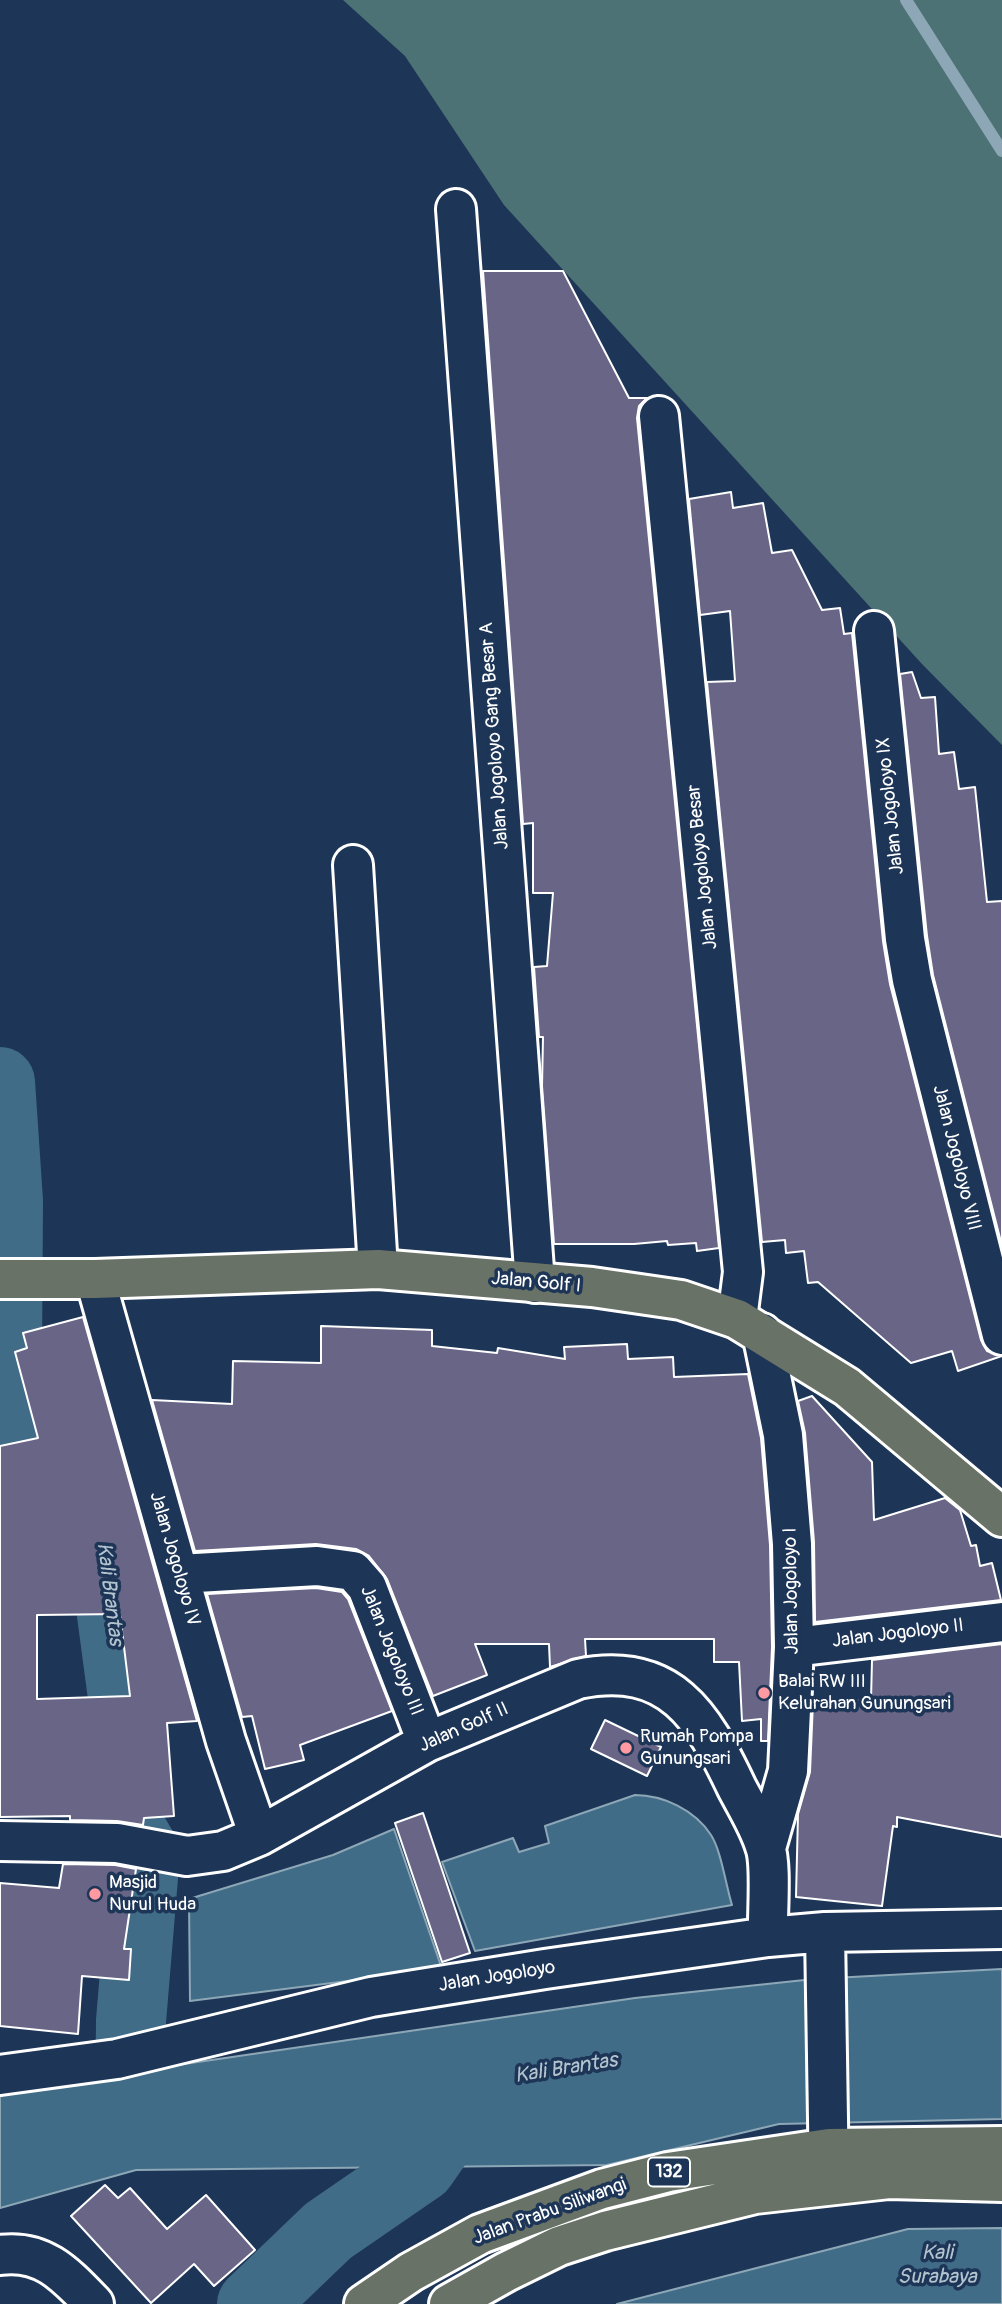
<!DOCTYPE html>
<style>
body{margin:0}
canvas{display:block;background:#1d3557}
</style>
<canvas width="1002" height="2304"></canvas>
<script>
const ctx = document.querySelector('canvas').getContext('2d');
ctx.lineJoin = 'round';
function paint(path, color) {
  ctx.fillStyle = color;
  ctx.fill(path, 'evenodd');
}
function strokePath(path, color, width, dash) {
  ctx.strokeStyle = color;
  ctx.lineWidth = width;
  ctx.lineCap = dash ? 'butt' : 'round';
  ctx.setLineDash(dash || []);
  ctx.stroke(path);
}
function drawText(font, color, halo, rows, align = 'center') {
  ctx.font = font + ' Pangolin,sans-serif';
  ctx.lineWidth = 7;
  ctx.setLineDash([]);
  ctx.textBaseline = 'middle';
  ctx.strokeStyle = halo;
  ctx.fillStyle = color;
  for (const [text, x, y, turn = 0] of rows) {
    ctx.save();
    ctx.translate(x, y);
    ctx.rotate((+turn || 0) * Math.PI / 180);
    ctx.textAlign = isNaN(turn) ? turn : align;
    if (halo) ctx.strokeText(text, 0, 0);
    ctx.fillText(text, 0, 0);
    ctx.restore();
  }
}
paint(new Path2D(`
 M343,0H1002V745L922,664L504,205L405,56Z`), '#4c7275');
const water = new Path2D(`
 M635,1795C663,1795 695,1810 711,1835C721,1850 726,1886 732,1905L475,1951L442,1862L513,1838L519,1852L549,1843L545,1826Z
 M394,1829L442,1969L190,2001L189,1899L333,1855Z
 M1002,1969V2119L779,2124L607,2165L136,2170L0,2208V2091L635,1998L814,1979Z
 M1002,2228V2304H617L908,2229Z`);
paint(water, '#416c87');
strokePath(water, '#8da7b7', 2);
strokePath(new Path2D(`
 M906,0L1002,151`), '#8da7b7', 12);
strokePath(new Path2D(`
 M0,1082L8,1201L7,1353L23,1429L66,1493L101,1532L123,1697L125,1819L145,1853L131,2021L130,2129
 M252,2304L328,2231L421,2167L476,2088`), '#416c87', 70);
const building = new Path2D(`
 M483,271H563L629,398H647L639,406L637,418L719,1248L697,1251L696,1243L668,1245L667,1241L634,1244H554L542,1086L543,1037H539L534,967L547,966L553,893H533V823L523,824Z
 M731,492L733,508L763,503L772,553L792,550L822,610L840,608L844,634L852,633L883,941L890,984L981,1340L987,1351L1002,1356L958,1371L952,1351L911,1363L818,1282L808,1283L804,1251L786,1253L785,1240L762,1242L707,682L735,681L730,611L700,615L689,499Z
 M912,672L921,698L935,697L939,754L954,752L959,789L975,787L987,902L1002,901V1246L933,975L927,936L900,674Z
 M83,1317L197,1721L167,1723L174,1816L144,1818L143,1825L117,1821L70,1820V1816L0,1817V1446L38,1438L15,1352L27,1348L23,1333ZM120,1614L130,1696L37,1699V1615Z
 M321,1326L432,1330V1346L497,1353L498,1348L565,1359L564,1347L627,1344L628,1359L673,1357L674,1377L748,1374L761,1438L770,1545L772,1647L768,1741H761V1719L742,1721L739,1662H714V1639H585L586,1656L550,1667L549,1644H475L487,1675L433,1696L387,1579L369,1556L356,1549L316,1544L195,1551L152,1400L232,1404L233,1361L321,1363Z
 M812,1396L872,1462L874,1520L945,1498L960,1510L971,1546L976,1545L980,1566L992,1563L1001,1600L815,1622L814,1542L805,1433L798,1401Z
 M316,1588L342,1592L348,1599L392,1711L300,1745L304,1760L265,1769L252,1716L242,1717L207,1594Z
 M1002,1644V1837L897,1817V1827L893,1826L882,1906L796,1897L798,1814L810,1772L813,1702L871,1700L872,1660Z
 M605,1720L661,1747L647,1776L591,1749Z
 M423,1813L470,1953L442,1962L395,1823Z
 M63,1864L115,1865L136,1869L124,1949H131L129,1980L82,1976L78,2034L0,2026V1883L59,1888Z
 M105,2185L118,2198L130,2188L167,2229L206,2195L255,2250L214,2286L194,2264L151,2303L71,2216Z`);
paint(building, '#686586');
strokePath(building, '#fff', 2);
const minor = new Path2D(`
 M456,209L535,1283
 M659,416L743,1272L737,1319
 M874,631L905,939L912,980L1002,1335
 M353,865L378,1269
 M95,1279L226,1741L259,1836
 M762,1333L783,1435L792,1544L794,1647L788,1771L766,1848
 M179,1574L317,1566L353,1571L367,1587L427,1742
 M794,1647L1002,1622
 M0,1841L117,1843L187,1856L223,1851L259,1836L427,1742L578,1679C670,1660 703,1716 737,1788C747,1807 759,1826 765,1846C772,1865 767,1915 768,1937
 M825,1932L829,2182
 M0,2075L117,2059L371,1997L545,1969L768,1937L825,1932L1002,1929
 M0,2255C43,2249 66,2275 94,2304`);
const major = new Path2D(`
 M0,1279H95L378,1269L592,1287L681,1300L737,1319L847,1387L1002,1517
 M364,2304L411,2272L480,2234L602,2189L668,2172L829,2148L1002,2146
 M449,2304L506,2272L559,2246L605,2231L755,2194L889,2179L1002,2182`);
strokePath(minor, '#fff', 44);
strokePath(major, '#fff', 44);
strokePath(minor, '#1d3557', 38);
strokePath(major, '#687266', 38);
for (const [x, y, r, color] of [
 [764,1693,7,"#ff9aa2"],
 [626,1748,7,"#ff9aa2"],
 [95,1894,7,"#ff9aa2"]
]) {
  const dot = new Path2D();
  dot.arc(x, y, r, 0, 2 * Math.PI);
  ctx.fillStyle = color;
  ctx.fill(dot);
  strokePath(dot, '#1d3557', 2.5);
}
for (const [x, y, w] of [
 [669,2172,42]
]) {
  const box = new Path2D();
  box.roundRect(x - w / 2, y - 14.5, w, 29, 5);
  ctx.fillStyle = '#1d3557';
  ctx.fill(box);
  strokePath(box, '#fff', 2);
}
drawText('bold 18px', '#fff', null, [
 ["132",669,2172]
]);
drawText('19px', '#fff', '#1d3557', [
 ["Jalan Jogoloyo Gang Besar A",495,736,-94],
 ["Jalan Jogoloyo IX",891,806,-96],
 ["Jalan Jogoloyo Besar",703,867,-96],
 ["Jalan Jogoloyo VIII",956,1158,76],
 ["Jalan Golf I",536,1283,5],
 ["Jalan Jogoloyo IV",174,1559,74],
 ["Jalan Jogoloyo I",792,1591,-91],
 ["Jalan Jogoloyo II",898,1634,-7],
 ["Jalan Jogoloyo III",391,1651,68],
 ["Jalan Golf II",464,1728,-24],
 ["Jalan Jogoloyo",497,1977,-9],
 ["Jalan Prabu Siliwangi",550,2212,-20]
]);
drawText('19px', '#fff', '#1d3557', [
 ["Balai RW III",778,1682],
 ["Kelurahan Gunungsari",778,1704],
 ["Rumah Pompa",640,1737],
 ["Gunungsari",640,1759],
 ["Masjid",109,1883],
 ["Nurul Huda",109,1905]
], 'left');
drawText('italic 21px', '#b3c4cf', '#1d3557', [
 ["Kali Brantas",109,1594,83],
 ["Kali Brantas",566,2069,-9],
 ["Kali",937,2254],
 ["Surabaya",937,2278]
]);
</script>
